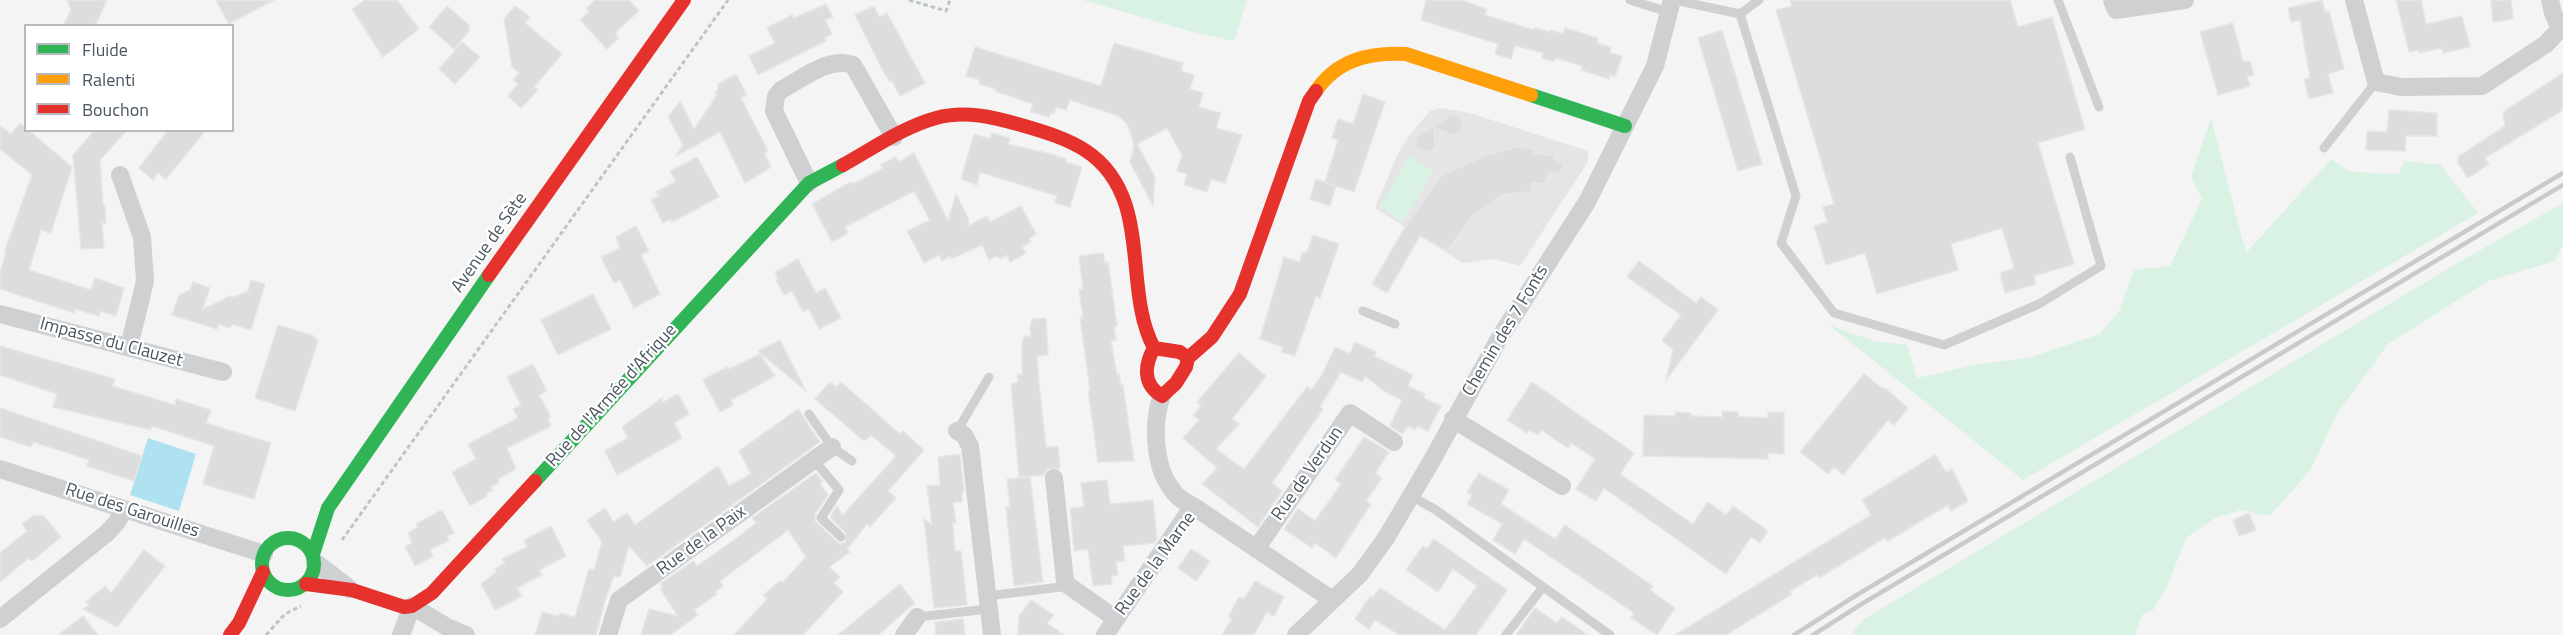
<!DOCTYPE html>
<meta charset="utf-8">
<style>
body{margin:0}
#map{position:relative;width:2563px;height:635px;overflow:hidden;background:#f4f4f4;font-family:"Titillium Web",sans-serif}
canvas{display:block}
.legend{position:absolute;left:24px;top:24px;width:210px;height:108px;box-sizing:border-box;background:#fff;border:2px solid #b7bbc0;margin:0;padding:8px 10px;list-style:none;font-size:18px;color:#4a5661}
.legend li{display:flex;align-items:center;gap:12px;height:30px}
.legend b{width:30px;border:2px solid #b7bbc0}
</style>
<div id="map">
<canvas width="2563" height="635"></canvas>
<ul class="legend">
<li><b style="height:8px;background:#30b455"></b>Fluide</li>
<li><b style="height:8px;background:#ff9f0a"></b>Ralenti</li>
<li><b style="height:8px;background:#e5322d"></b>Bouchon</li>
</ul>
</div>
<script>
const ctx = document.querySelector('canvas').getContext('2d');
ctx.lineJoin = 'round';
function paint(path, color) {
  ctx.fillStyle = color;
  ctx.fill(path, 'evenodd');
}
function strokePath(path, color, width, dash) {
  ctx.strokeStyle = color;
  ctx.lineWidth = width;
  ctx.lineCap = dash ? 'butt' : 'round';
  ctx.setLineDash(dash || []);
  ctx.stroke(path);
}
function drawText(font, color, halo, rows, align = 'center') {
  ctx.font = font + ' "Titillium Web",sans-serif';
  ctx.lineWidth = 4.5;
  ctx.setLineDash([]);
  ctx.textBaseline = 'middle';
  ctx.strokeStyle = halo;
  ctx.fillStyle = color;
  for (const [text, x, y, turn = 0] of rows) {
    ctx.save();
    ctx.translate(x, y);
    ctx.rotate((+turn || 0) * Math.PI / 180);
    ctx.textAlign = isNaN(turn) ? turn : align;
    if (halo) ctx.strokeText(text, 0, 0);
    ctx.fillText(text, 0, 0);
    ctx.restore();
  }
}
paint(new Path2D(`
 M1441,108L1470,113L1588,151V162L1520,266L1493,259L1463,263L1375,208L1396,158L1408,137L1430,111Z`), '#e6e5e6');
paint(new Path2D(`
 M1083,0H1247L1234,41L1193,32Z
 M2211,118L2246,253L2331,159L2350,172L2399,174L2404,161L2441,165L2478,213L2023,480L1829,325L1874,341L1907,345L1917,378L1979,364L2028,358L2100,334L2119,311L2134,270L2170,266L2202,199L2191,177Z
 M1410,156L1434,171L1403,222L1379,207Z
 M2563,203V244L2555,261L2488,281L2388,344L2338,412L2311,469L2270,516L2241,510L2215,518L2186,538L2167,587L2153,610L2142,615L2135,635H1857L1852,633L1864,619L2454,265Z`), '#d9f2e3');
paint(new Path2D(`
 M148,438L196,454L179,511L130,495Z`), '#aee2f0');
const building = new Path2D(`
 M67,0H107L96,24L63,26L71,10Z
 M216,0H274L229,24Z
 M365,0H397L419,29L383,57L352,9Z
 M595,0H629L639,11L615,33L619,38L607,49L580,20L589,12L586,9Z
 M1426,0H1461L1487,9L1485,15L1534,30L1535,28L1550,32L1551,30L1563,34L1565,28L1598,38L1597,43L1611,47L1610,53L1622,56L1615,77L1610,75L1609,79L1581,70L1582,66L1556,58L1554,62L1542,58L1543,53L1515,46L1511,59L1495,54L1498,44L1421,20Z
 M1790,0H2010L2018,27L2052,17L2085,129L2038,143L2074,264L2034,276L2036,284L2005,293L2000,273L2014,268L2002,228L1951,244L1958,270L1877,294L1865,253L1826,265L1814,226L1827,222L1823,207L1834,204L1776,10L1792,6Z
 M2322,0L2325,12L2329,11L2344,69L2328,74L2333,93L2309,99L2304,79L2310,78L2300,20L2291,22L2288,8Z
 M2396,0H2421L2426,24L2462,16L2470,47L2443,53L2442,48L2419,53L2418,50L2409,52Z
 M2491,0H2511L2513,19L2493,22Z
 M826,4L833,17L825,20L832,34L824,38L826,41L758,75L749,56L775,43L767,28L792,15L794,18Z
 M447,6L469,25V31L454,49L429,27Z
 M515,6L530,17L525,23L562,54L534,87L538,90L521,108L508,96L518,84L513,80L519,73L512,67L504,19Z
 M874,6L879,17L887,13L925,83L900,96L892,81L890,82L884,73L855,15Z
 M2233,23L2243,62L2250,61L2254,75L2247,76L2250,86L2218,95L2200,32Z
 M1722,30L1762,164L1738,171L1698,38Z
 M462,42L480,57L455,84L439,69Z
 M1114,43L1183,63L1181,71L1194,75L1190,89L1203,93L1199,107L1221,113L1216,128L1242,135L1225,183L1211,179L1207,192L1184,185L1187,174L1177,171L1182,155L1167,128L1137,144L1155,177L1153,206L1130,162L1134,146L1131,134L1127,124L1119,116L1070,100L1066,110L1056,107L1054,113L1051,112L1049,117L1035,113L1030,112L1033,104L995,91L996,89L979,84L980,80L966,76L975,47L1101,86Z
 M2563,73V110L2485,158L2489,164L2468,178L2458,163V157L2505,126L2503,112Z
 M736,74L747,95L741,98L768,151L764,153L771,167L745,183L720,132L676,156L683,145L668,117L680,101L694,129L717,95L715,92L718,90V84Z
 M1363,94L1385,102L1354,192L1325,182L1338,140L1332,138L1338,119L1353,124Z
 M2389,110L2437,113V136H2406L2405,151L2366,150L2367,131L2387,132Z
 M1453,114L1462,120V129L1453,136L1434,127L1435,147L1428,152L1417,148L1416,137Z
 M20,123L72,167L51,233L41,230L29,270L91,290L95,278L124,288L116,316L100,311L99,316L75,309L74,313L0,289V272L6,253H4L32,175L0,149V126L11,134Z
 M95,130H127L100,160L103,205H105L106,223H102L104,248L81,249L73,155Z
 M168,130H206L166,179L158,173L153,180L139,168Z
 M992,133L1010,138L1008,144L1051,154L1066,159V162L1082,167L1070,207L1055,203L1057,196L980,172L977,185L961,179L974,134L990,139Z
 M1518,147L1534,149V153L1555,156L1554,159L1565,164L1558,174L1549,172L1544,184L1532,183L1531,192L1503,194L1473,215L1447,251L1420,236L1387,293L1372,284L1407,224L1442,175L1486,155Z
 M914,153L948,221L956,194L969,220L968,226L987,216L990,222L1021,206L1036,234L1029,239L1031,242L1022,247L1026,253L1010,262L1007,255L1000,259L997,256L989,260L982,245L951,259L950,256L942,261L939,255L924,263L907,231L930,220L914,191L845,227L848,233L832,242L812,204L843,186L852,182L853,184L883,168L880,165L896,157L899,162Z
 M697,157L719,197L672,222L670,219L663,223L651,200L659,196L656,192L676,181L670,171Z
 M1316,179L1336,186L1330,206L1310,199Z
 M636,226L649,251L641,255L660,294L634,308L620,280L614,283L601,257L620,248L616,237Z
 M1313,235L1339,244L1320,298L1316,296L1295,356L1281,352L1283,347L1260,339L1284,257L1300,262L1302,253L1307,252Z
 M1103,253L1105,263L1108,262L1117,326L1114,327L1116,340L1111,341L1117,375L1119,374L1121,385H1123L1134,461L1098,462L1088,390H1090L1080,317H1083L1079,290L1083,289L1079,256Z
 M798,259L816,293L825,288L841,318L819,329L809,309L803,312L792,291L784,295L776,280L778,278L775,272Z
 M1639,261L1696,303L1701,297L1718,310L1666,380L1673,350L1662,341L1681,315L1627,277Z
 M251,280L265,284L251,330L232,324L230,328L218,324L217,329L172,315L179,295L190,290L193,282L210,288L202,310L230,296L234,297L248,291Z
 M593,294L611,329L558,355L541,320Z
 M1046,318L1048,355L1037,356L1039,383L1046,447L1058,446L1060,468L1048,469L1043,475L1019,477L1011,384L1018,382L1017,374L1022,375V343L1025,336H1031L1030,325L1033,319Z
 M278,325L314,336L318,341L295,411L255,398Z
 M780,340L806,391L758,351Z
 M1355,342L1376,352L1374,356L1413,375L1408,386L1425,394L1424,398L1441,406L1428,431L1417,426L1415,430L1408,426L1402,434L1390,426L1402,400L1384,391L1365,376L1362,382L1341,372L1320,407L1323,409L1272,483L1282,491L1258,527L1202,484L1217,468L1183,438L1199,420L1193,415L1201,406L1197,402L1239,353L1266,376L1232,419L1239,424L1216,449L1244,469L1307,387L1311,390L1322,375L1335,347L1350,354Z
 M0,346L115,379L112,386L175,405L176,399L211,410L206,423L271,443L254,499L203,484L214,446L152,426L151,430L53,407L57,394L0,375Z
 M760,354L775,376L731,400L733,405L720,412L703,380L727,367L729,369Z
 M533,364L547,391L539,395L551,417L548,419L551,426L507,448L516,469L498,479L499,482L491,487L493,490L486,494L487,496L470,506L452,472L476,459L468,444L518,418L513,409L521,405L507,377Z
 M1864,374L1882,388H1885L1908,408L1894,425L1888,420L1843,475L1834,467L1828,474L1800,452Z
 M830,382L836,387L841,382L900,434L903,431L924,450L888,491L896,498L870,527L867,524L847,549L850,552L829,567L840,577L834,583L843,592L803,635H734L767,599L763,595L780,581L782,583L806,557L788,530L720,581L723,586L715,592L717,594L694,610L698,615L670,635H641L649,609L678,616L660,589L663,587L660,584L693,561L697,566L734,540L756,523L752,518L816,473L823,481L820,484L828,495L815,514V521L837,542L842,544L846,541V533L830,517L837,506L843,515L896,456L871,435L864,441L815,399Z
 M1532,382L1634,453L1620,474L1693,524L1708,502L1726,515L1733,506L1768,531L1760,543L1751,537L1726,574L1604,488L1596,501L1576,489L1595,459L1571,443L1568,448L1541,430L1538,435L1529,430L1527,433L1507,420Z
 M678,394L689,414L674,423L682,438L617,475L605,451L628,438L622,427L663,397L661,403Z
 M0,408L142,456L134,481L87,466L89,460L65,452L33,442L31,447L0,437Z
 M798,409L820,442L647,566L629,546L620,577L614,576L606,597L596,635H535L542,612L559,616L560,613L575,617L589,569L594,570L602,542L587,520L605,508L613,522L627,513L635,525L718,466L729,486L751,474L739,451Z
 M1722,411L1738,412V417H1753L1768,418V412H1784V454L1768,453V459L1643,456L1644,415L1675,416V412L1691,413V416L1722,417Z
 M1364,437L1389,452L1375,473L1382,478L1366,501L1371,504L1336,558L1315,543L1312,548L1284,529L1298,509L1315,521L1341,484L1335,480Z
 M960,454L964,492L962,493V502H953L956,523H953L955,551H961L967,605L934,608L924,519L932,525L927,486L940,485L938,457Z
 M1935,455L1946,472L1952,469L1968,501L1951,511L1948,505L1888,541L1885,538L1819,578L1817,575L1790,591L1792,594L1726,635H1675L1871,515L1862,500Z
 M1479,473L1509,490L1501,504L1555,539L1565,525L1653,586L1650,590L1675,608L1657,635L1631,618L1634,613L1524,539L1515,554L1493,540L1502,524L1467,504L1472,495L1467,492Z
 M1030,477L1043,582L1014,586L1006,507H1010L1007,479Z
 M1107,480L1110,504L1153,500L1157,539L1154,543L1123,546L1125,561L1116,562L1118,575L1111,576L1112,584L1093,586L1088,549L1074,551L1070,508L1084,507L1081,483Z
 M442,510L454,533L447,536L449,540L430,550L433,556L415,566L405,547L412,543L408,533L418,527L416,524Z
 M2249,513L2256,530L2239,536L2233,520Z
 M34,515L44,516L61,537L32,561L29,558L0,582V553L27,531L22,524Z
 M551,526L566,556L539,570L542,575L517,588L522,596L495,610L481,584L496,572L495,569L505,563L502,559L527,547L524,540Z
 M1434,539L1507,590L1476,635H1399L1375,620L1369,629L1355,619L1370,596L1372,598L1380,588L1445,630L1477,586L1453,569L1438,592L1406,570L1423,546L1427,549Z
 M1191,549L1210,561L1196,581L1178,568Z
 M144,550L165,566L117,627L83,609L89,605L86,602L105,586L111,593Z
 M1255,581L1284,597L1274,616L1267,612L1254,635H1222L1232,619L1228,617L1239,597L1244,599Z
 M900,584L915,603L878,635H838Z
 M1031,600L1054,615L1047,623L1064,635H1018L1019,616Z
 M1535,608L1557,623L1562,617L1588,635H1516Z
 M83,616L98,635H58Z
 M963,619L965,635H936L935,622Z`);
paint(building, '#ddddde');
strokePath(building, '#e5e6e7', 1.5);
strokePath(new Path2D(`
 M909,0L946,11L950,0
 M342,540L728,0
 M266,635L285,614L301,606`), '#bcc7c4', 3, [4.5, 3]);
strokePath(new Path2D(`
 M1630,0L1668,12
 M1675,0L1740,14L1796,196L1781,243L1834,313L1944,345L2039,304L2101,266L2070,157
 M2058,0L2099,107
 M1740,14L1759,0
 M2324,148L2376,82
 M1363,311L1395,324
 M809,414L832,447L852,461
 M957,431L989,377
 M814,460L839,490L821,518L841,537
 M1411,496L1436,510L1610,635
 M987,596L1069,586
 M917,617L989,609
 M1506,635L1543,587`), '#ced0d2', 9);
strokePath(new Path2D(`
 M2112,0L2116,10L2185,0
 M2354,0L2376,82L2401,87L2482,86L2546,44L2560,29H2563
 M2550,0L2553,13L2560,29
 M120,175L142,237L145,281L129,347
 M809,183L774,111L776,96L781,90C802,79 829,56 853,65L894,137
 M0,314L223,372
 M1162,396C1152,421 1154,466 1171,488C1176,497 1184,501 1193,506
 M1453,419L1562,486
 M957,431L964,435L970,446L992,635
 M0,469L264,554
 M1054,478L1065,581L1069,586L1116,619
 M1256,549L1350,413L1394,442
 M315,562L350,589
 M0,619L107,533L117,522L124,509
 M401,635L412,606L447,627L466,635
 M608,635L619,600L832,447
 M904,635L917,617
 M1105,635L1193,506L1331,599
 M1296,635L1360,574L1386,538L1431,462L1500,337L1587,202L1655,66L1672,0`), '#ced0d2', 18);
strokePath(new Path2D(`
 M1531,95L1625,126
 M535,481L809,183L843,165
 M262 564a26 26 0 1 1 52 0a26 26 0 1 1-52 0Z
 M313,554L328,508L489,275`), '#30b455', 14);
strokePath(new Path2D(`
 M1316,91C1337,60 1369,52 1406,54L1531,95`), '#ff9f0a', 14);
strokePath(new Path2D(`
 M843,165C872,149 903,127 936,118C965,110 993,117 1021,125C1070,139 1109,152 1126,206C1140,252 1132,307 1154,348
 M489,275L684,0
 M1188,358L1180,352L1154,348C1144,366 1143,385 1162,396L1176,383L1186,367L1188,358L1212,337L1240,294L1309,101L1316,91
 M306,584L352,590L404,607L412,606L432,593L535,481
 M230,635L239,623L263,572`), '#e5322d', 14);
strokePath(new Path2D(`
 M1794,635L1855,596L2563,173
 M1813,635L1860,605L2563,185`), '#c9cacc', 4.5);
drawText('18px', '#4a5661', '#fff', [
 ["Avenue de Sète",490,243,-55],
 ["Chemin des 7 Fonts",1506,331,-59],
 ["Impasse du Clauzet",111,343,15],
 ["Rue de l'Armée d'Afrique",612,396,-48],
 ["Rue de Verdun",1308,474,-55],
 ["Rue des Garouilles",132,511,18],
 ["Rue de la Paix",702,541,-36],
 ["Rue de la Marne",1156,564,-54]
]);
</script>
